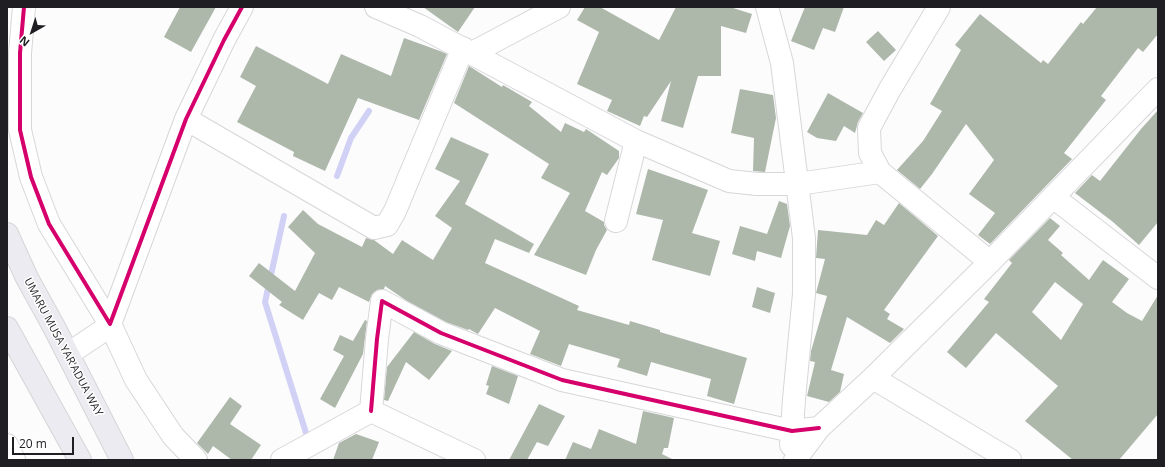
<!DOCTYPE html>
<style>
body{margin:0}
#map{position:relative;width:1165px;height:467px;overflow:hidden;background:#fcfcfd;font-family:"Open Sans",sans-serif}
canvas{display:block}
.frame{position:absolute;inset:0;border:8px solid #1e1e23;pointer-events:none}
.north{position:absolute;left:12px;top:12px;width:40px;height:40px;-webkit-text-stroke:3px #fff;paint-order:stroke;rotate:219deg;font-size:11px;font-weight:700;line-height:16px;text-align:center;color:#1e1e23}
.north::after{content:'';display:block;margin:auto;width:14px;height:18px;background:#1e1e23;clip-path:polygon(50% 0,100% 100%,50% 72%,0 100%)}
.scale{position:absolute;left:12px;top:437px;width:62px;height:18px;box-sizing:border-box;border:2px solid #1e1e23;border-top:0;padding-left:5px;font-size:12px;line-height:14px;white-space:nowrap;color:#1e1e23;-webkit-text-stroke:3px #fff;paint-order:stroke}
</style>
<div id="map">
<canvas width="1165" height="467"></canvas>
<div class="frame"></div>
<div class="north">N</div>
<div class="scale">20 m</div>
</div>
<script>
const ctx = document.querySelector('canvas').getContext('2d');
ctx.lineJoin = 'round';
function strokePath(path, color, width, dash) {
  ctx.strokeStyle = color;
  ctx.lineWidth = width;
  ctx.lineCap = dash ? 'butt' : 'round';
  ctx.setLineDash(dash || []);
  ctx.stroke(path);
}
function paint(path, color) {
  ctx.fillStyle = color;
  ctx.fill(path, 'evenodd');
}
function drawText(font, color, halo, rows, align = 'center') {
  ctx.font = font + ' "Open Sans",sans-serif';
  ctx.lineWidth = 3;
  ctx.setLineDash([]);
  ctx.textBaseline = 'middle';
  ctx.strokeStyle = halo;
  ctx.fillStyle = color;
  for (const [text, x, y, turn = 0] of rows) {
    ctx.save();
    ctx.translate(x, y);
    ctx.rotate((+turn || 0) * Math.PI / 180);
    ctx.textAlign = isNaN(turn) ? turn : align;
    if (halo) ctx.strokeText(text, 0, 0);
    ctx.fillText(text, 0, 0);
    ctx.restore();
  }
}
strokePath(new Path2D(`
 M337,176L351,138L369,111
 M284,216L265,302L306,433`), '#d1d1f5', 6);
paint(new Path2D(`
 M180,7H216L191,52L164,37Z
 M423,7H475L458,32Z
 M585,7H600L659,40L676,7H730L752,14L746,33L721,26V76H698L683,128L661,121L671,81L647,117L644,116L640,126L607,111L612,100L577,84L599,32L577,20Z
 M805,7H844L835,32L823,28L814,50L791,41Z
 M1097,7H1158V34L1143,52L1138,48L1101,96L1106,100L1064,153L1072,159L990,244L978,235L995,213L969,194L994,160L966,124L932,174L920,189L897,170L923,141L942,111L930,104L961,50L955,45L980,14L1041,63L1043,60L1048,64L1081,22L1083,24Z
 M878,31L896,50L884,61L866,42Z
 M404,38L440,51L447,54L419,120L358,98L325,171L293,156L294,152L237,122L256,86L240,77L256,46L328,84L341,54L391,76Z
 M469,66L502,87L503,85L532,102L529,106L561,132L565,123L584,132L586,129L619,151V158L607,175L602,172L585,211L604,222V225L607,230L596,250L586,275L534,255L570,193L541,178L549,164L454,103Z
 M740,89L773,95L776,118L765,172L753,171L754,138L731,133Z
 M828,93L863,113L858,122L855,133L844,126L836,141L817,138L807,132Z
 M1158,110V222L1139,245L1113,222L1075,193L1092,175L1100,181L1141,129Z
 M451,137L489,154L465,204L534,244L529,253L495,239L485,263L579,306L577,310L629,325L630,321L660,330V332L747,358L734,404L707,396L711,379L651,362L647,376L617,367L620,359L569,344L561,366L530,354L540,331L495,308L478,334L469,329L468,330L446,322L407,301L385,286L384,289L377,290L372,294L369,302L339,287L332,300L319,293L303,320L279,305L282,302L249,276L259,263L295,291L315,253L288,227L303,210L318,224L362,247L366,238L374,240L393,254L402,240L433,260L452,228L435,216L460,181L435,169Z
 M648,169L708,190L692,233L720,241L710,276L652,260L663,220L636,214Z
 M779,201L787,204L790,226L781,258L757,251L755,261L732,254L740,226L767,234Z
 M899,203L938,236L884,310L890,314L887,319L904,329L890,343L847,317L831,370L844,374L840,392L829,402L807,396L815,362L810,361L811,351L827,296L816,293L825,259L816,258L818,230L867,235L876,220L884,225Z
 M1050,218L1060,226L1048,240L1063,253L1061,255L1089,280L1103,260L1129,279L1112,302L1127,313L1142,321L1158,295V414L1119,460H1073L1025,421L1058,386L996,333L966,368L947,352L989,302L984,299L1012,263L1009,260ZM1055,282L1083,304L1061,340L1032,312Z
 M757,287L775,293L770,313L752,307Z
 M365,320L367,321L363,354L335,408L320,399L344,356L333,350L340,335L353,341Z
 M414,332L435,344L452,351L429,380L406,362L388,401L384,400L387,367Z
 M492,366L518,376L509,404L486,394L489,386L486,385Z
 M230,397L242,406L230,424L261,445L251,460H232L213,446L208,454L197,443Z
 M539,404L565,416L548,446L537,442L527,460H509Z
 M643,411L674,418L668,448H664L662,454L674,460H565L573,442L591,449L599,429L636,444Z
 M356,434L379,442L372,460H333L339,443Z`), '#adb8ab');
const minor = new Path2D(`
 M24,7L20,53V130L31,177L49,224L110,324L186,119L224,40L242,7
 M376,7L420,26L636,141L729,181L757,184H798L880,172
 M767,7L782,63L804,238V294L794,399L791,445
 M939,7L890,89L869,128L870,153L880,172L990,262
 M472,53L559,7
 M186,119L374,228L387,225L395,211L463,48
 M1053,197L1158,278
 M616,221L636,141
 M68,354L104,330L110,324L136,380L173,436L196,460
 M873,378L1010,460
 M371,411L377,339L382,301L441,333L562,380L792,431L819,428
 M371,411L474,460
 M7,445L14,460
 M282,460L371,411
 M795,460L819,428L873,378L990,262L1158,89`);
const primary = new Path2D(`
 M7,234L27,278L54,327L122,460
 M7,328L80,460`);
strokePath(minor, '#d7d7da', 24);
strokePath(primary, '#d6d6d7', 24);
strokePath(minor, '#fff', 22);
strokePath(primary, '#ebebf1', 22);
strokePath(new Path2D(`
 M24,7L20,53V130L31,177L49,224L110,324L186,119L224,40L242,7
 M371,411L377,339L382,301L441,333L562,380L792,431L819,428`), '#d6006c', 4);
drawText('11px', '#1e1e23', '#fff', [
 ["UMARU MUSA YAR'ADUA WAY",63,347,62]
]);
</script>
